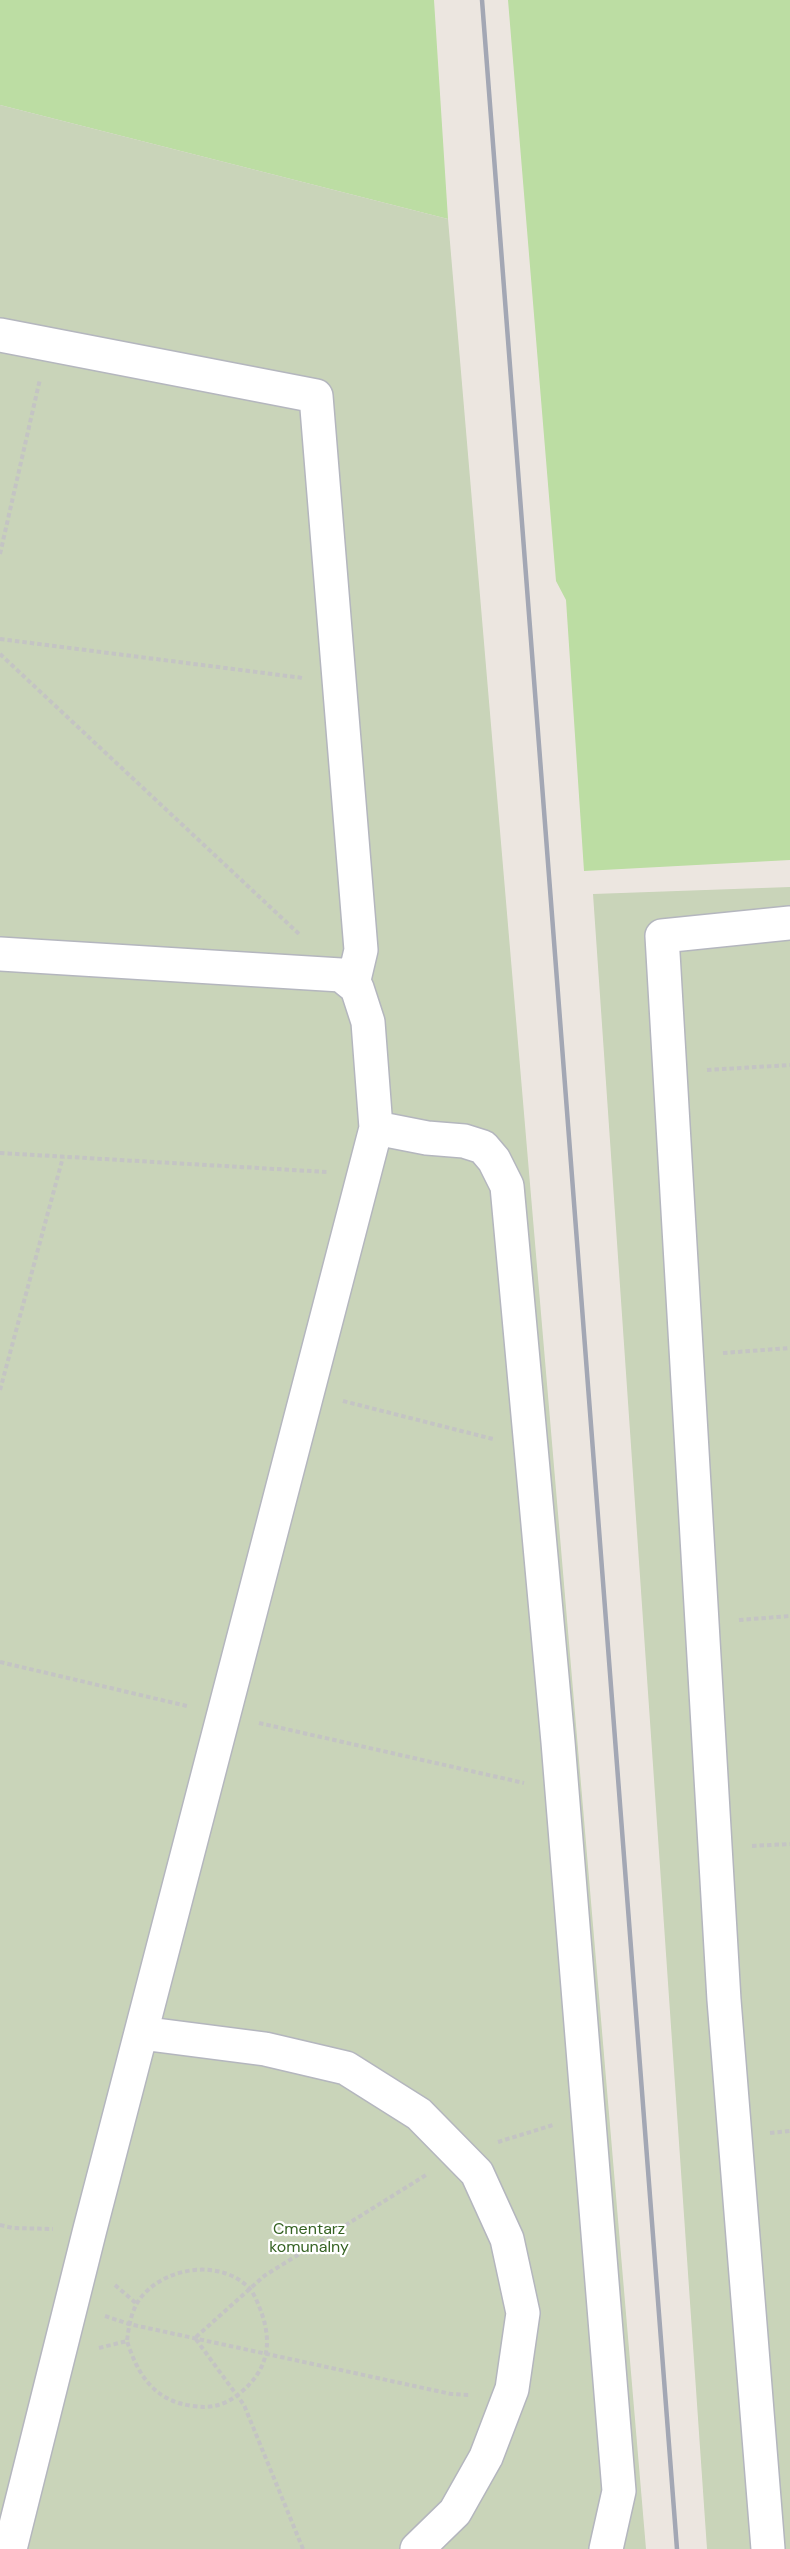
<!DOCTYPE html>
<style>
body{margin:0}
canvas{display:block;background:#ece6e0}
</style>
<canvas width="790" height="2549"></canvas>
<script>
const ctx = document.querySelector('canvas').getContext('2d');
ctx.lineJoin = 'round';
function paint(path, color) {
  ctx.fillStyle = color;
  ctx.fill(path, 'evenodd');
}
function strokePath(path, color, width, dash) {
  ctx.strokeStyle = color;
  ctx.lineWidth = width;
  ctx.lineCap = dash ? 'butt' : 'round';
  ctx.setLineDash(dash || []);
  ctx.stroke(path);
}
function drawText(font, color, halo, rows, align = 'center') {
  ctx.font = font + ' "DM Sans",sans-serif';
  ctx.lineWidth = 4.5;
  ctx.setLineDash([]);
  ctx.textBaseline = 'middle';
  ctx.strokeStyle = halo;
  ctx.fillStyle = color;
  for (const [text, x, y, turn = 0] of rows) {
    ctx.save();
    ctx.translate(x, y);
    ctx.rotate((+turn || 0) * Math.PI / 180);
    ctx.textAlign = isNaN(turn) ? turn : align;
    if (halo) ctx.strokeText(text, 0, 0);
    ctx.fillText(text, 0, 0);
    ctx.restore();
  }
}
paint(new Path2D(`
 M0,0H434L448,219L0,105Z
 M508,0H790V860L584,871L566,600L556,581Z`), '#bcdda3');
paint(new Path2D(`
 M0,105L448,219L646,2549H0Z
 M790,887V2549H707L593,894Z`), '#c9d4b9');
const minor = new Path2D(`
 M0,335L316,396L361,950L353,984
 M0,954L341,975L357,988L368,1022L376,1128L427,1138L464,1141L483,1147L494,1160L507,1186L558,1742L619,2491L606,2549
 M141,2033L265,2049L346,2068L419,2114L477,2173L507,2239L523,2313L512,2389L486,2457L455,2512L417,2549
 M10,2549L90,2229L376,1128
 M768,2549L724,2000L662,936L790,923`);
strokePath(minor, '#b4b6be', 36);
strokePath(new Path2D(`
 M0,554L40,379
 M0,639L303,678
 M0,654L299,934
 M707,1070L790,1065
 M0,1153L327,1172
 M723,1353L790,1348
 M0,1390L63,1157
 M343,1401L493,1439
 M739,1620L790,1616
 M0,1662L187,1706
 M259,1723L524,1783
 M752,1846L790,1844
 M770,2133L790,2131
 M498,2142L553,2125
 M0,2225L13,2228L53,2229
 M115,2285L137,2304
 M105,2316L129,2324L451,2394L469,2395
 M99,2348L127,2341C138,2375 154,2401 193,2406C211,2409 225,2405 239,2394C266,2372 273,2347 262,2314C259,2306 255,2295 250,2289C222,2259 169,2266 143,2295C132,2307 129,2324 127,2341
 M303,2549L244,2405L195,2338L264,2276L426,2175`), '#c4c4c4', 4, [4.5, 3]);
strokePath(minor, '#fff', 33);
strokePath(new Path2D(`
 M482,0L677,2549`), '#a3a7b4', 4.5);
drawText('16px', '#366323', '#fff', [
 ["Cmentarz",309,2230],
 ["komunalny",309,2248]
]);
</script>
